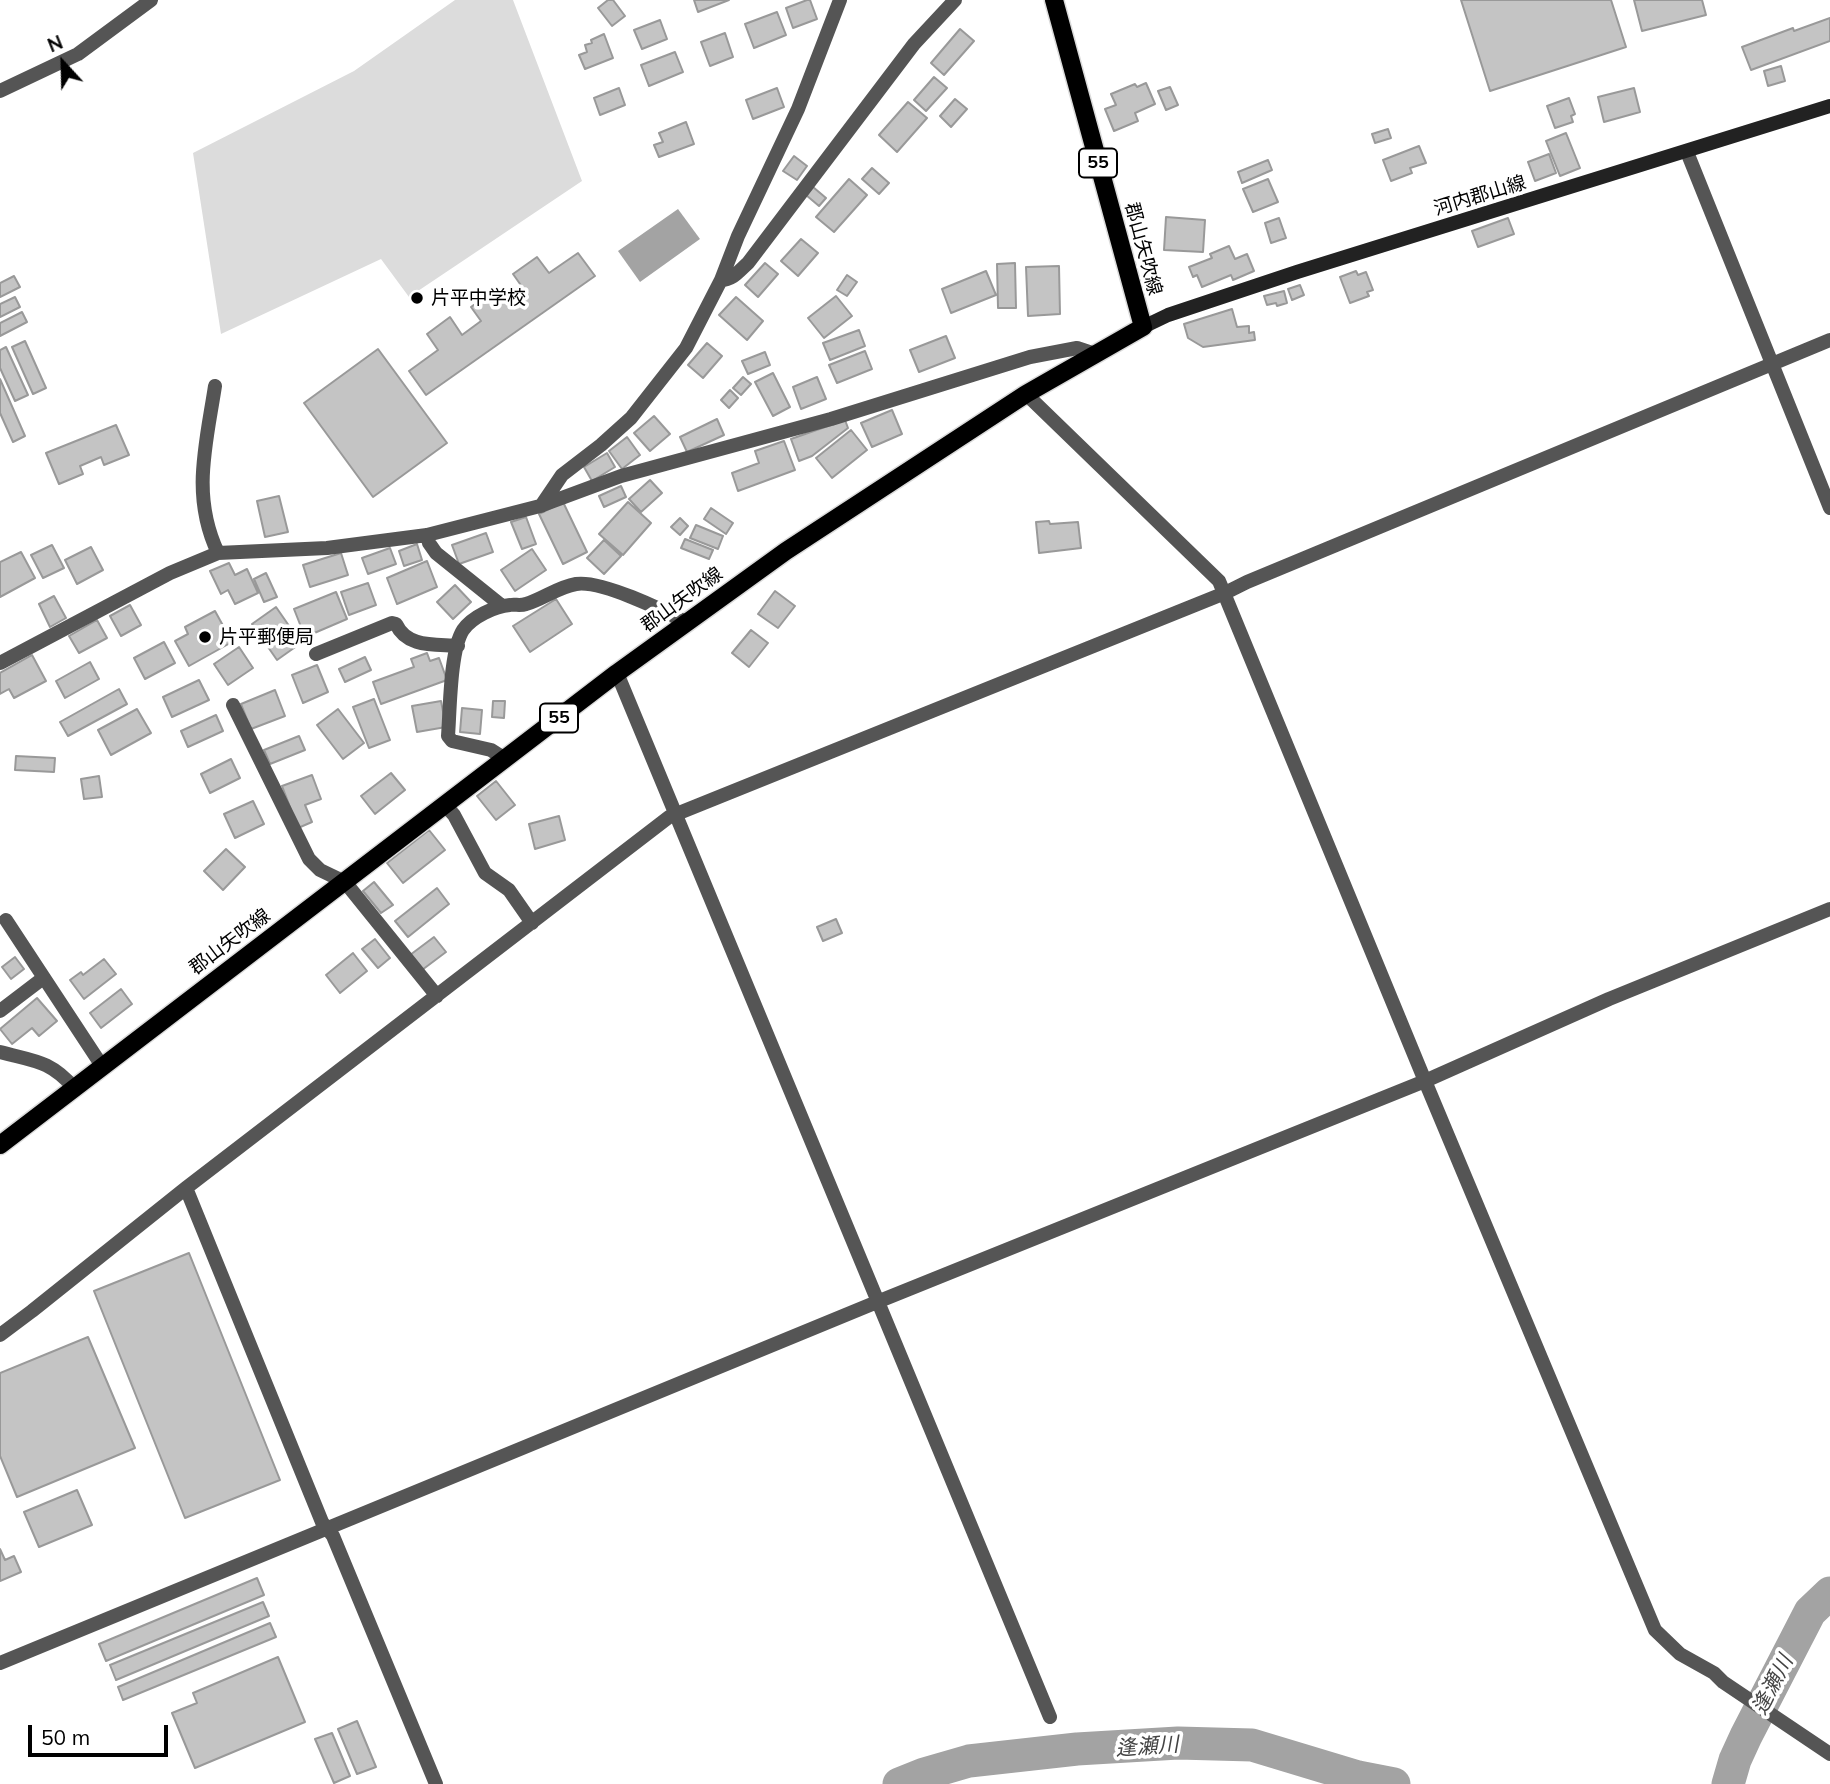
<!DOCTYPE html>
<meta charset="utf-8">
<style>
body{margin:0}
#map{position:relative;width:1830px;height:1784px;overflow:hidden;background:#fff;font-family:Mulish,sans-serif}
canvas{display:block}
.north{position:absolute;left:28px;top:28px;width:70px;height:70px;-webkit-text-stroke:5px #fff;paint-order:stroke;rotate:338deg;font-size:19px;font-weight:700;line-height:28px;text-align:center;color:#000}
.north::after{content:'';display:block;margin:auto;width:24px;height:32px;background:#000;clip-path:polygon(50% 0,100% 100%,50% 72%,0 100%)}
.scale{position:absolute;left:28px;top:1725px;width:140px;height:32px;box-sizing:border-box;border:4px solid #000;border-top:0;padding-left:9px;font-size:21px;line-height:24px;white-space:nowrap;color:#000;-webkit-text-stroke:5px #fff;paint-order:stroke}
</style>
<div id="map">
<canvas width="1830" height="1784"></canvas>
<div class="north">N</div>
<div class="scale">50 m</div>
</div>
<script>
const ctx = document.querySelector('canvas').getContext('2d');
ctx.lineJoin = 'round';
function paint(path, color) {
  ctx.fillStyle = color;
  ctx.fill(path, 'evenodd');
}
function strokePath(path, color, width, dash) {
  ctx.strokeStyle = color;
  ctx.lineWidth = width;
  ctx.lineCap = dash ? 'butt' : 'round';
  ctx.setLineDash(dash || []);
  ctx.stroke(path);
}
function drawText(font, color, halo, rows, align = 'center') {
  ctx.font = font + ' Mulish,"Noto Sans JP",sans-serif';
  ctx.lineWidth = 7;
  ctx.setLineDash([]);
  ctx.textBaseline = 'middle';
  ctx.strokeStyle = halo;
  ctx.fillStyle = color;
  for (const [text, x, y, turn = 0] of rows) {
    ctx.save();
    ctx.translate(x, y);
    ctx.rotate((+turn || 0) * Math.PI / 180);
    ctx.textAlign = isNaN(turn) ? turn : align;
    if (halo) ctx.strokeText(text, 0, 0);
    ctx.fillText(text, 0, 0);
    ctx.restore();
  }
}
paint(new Path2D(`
 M455,0H513L582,181L409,297L381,259L221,334L193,153L354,71Z`), '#dcdcdc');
paint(new Path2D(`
 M678,209L700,239L640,282L618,251Z`), '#a3a3a3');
strokePath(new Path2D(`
 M899,1784L924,1774L969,1761L1077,1749L1178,1743L1252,1745L1358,1777L1394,1784
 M1728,1784L1735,1760L1746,1736L1810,1612L1830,1593`), '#a3a3a3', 33);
const building = new Path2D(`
 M608,0H613L625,16L612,26L598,8Z
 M694,0H729L698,12Z
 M807,0H810L817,19L793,28L786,8Z
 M1461,0H1611L1626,47L1490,91Z
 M1634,0H1702L1706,15L1642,31Z
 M777,12L786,35L754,48L745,24Z
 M1830,18V41L1751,70L1742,47L1793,28L1794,31Z
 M660,20L667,39L642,49L634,30Z
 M960,29L974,41L944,75L931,63Z
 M725,33L733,57L710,66L701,42Z
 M604,34L613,58L585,69L579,55L587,52L585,45L592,43L591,40Z
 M675,52L683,72L649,86L641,65Z
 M1781,66L1785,81L1768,86L1764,71Z
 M934,77L947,88L926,111L914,100Z
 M1146,83L1155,104L1135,113L1138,121L1114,131L1105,109L1116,105L1111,94L1135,84L1137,87Z
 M1170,87L1178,105L1166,110L1158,91Z
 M619,88L625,105L600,115L594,98Z
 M777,88L784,107L753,119L746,100Z
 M1634,88L1640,112L1604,122L1598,97Z
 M1569,98L1575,114L1571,116L1573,122L1555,128L1547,106Z
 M955,99L967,109L951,127L940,116Z
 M908,102L927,118L897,152L879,135Z
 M686,122L694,144L659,157L654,145L663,142L659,133Z
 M1388,129L1391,138L1375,143L1372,134Z
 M1566,133L1580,168L1560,176L1546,141Z
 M1419,146L1426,163L1410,168L1412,173L1391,181L1383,160Z
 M1549,154L1556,173L1535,181L1528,162Z
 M794,156L807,166L797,180L783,171Z
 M1268,160L1272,170L1242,183L1238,172Z
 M872,168L889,183L879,194L862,179Z
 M849,179L867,195L834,232L816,217Z
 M1268,179L1278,202L1253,212L1243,189Z
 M813,187L826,198L819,206L806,195Z
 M1166,217L1205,220L1203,252L1164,250Z
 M1279,218L1286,238L1271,243L1265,223Z
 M1508,218L1514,234L1478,247L1472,231Z
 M801,239L818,253L798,276L781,261Z
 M1229,246L1235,259L1247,254L1254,271L1233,280L1231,275L1202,287L1197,275L1193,277L1189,267L1212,258L1210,254Z
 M578,253L595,276L426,395L409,371L438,350L427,334L450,317L462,335L481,321L471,307L495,289L507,304L525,291L513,274L537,257L549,273Z
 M765,263L778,274L758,297L745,285Z
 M1015,263L1016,308H998L997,264Z
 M1059,266L1060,314L1028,316L1026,267Z
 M986,271L996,295L951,313L942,289Z
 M1356,271L1358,275L1366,272L1373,290L1367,292L1369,296L1350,303L1340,277Z
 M847,275L857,282L847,296L837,290Z
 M14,276L20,287L0,297V283Z
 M1300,285L1304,295L1292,300L1288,289Z
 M1284,291L1287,303L1277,306L1276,303L1267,305L1264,296Z
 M836,296L852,316L824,338L808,318Z
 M15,297L20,307L0,317V304Z
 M736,297L763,321L747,340L719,315Z
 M1232,309L1237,327L1249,326V333L1254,332L1255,340L1203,347L1188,338L1184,324Z
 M22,312L27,322L0,336V323Z
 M859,330L865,346L830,360L823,343Z
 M946,336L955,358L919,372L910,350Z
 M25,341L46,388L33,394L12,347Z
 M707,343L722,356L703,378L688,365Z
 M6,347L28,395L15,401L0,368V350Z
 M378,349L447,443L373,497L304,403Z
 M865,351L872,369L837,383L829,365Z
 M765,352L770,365L748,374L742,361Z
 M773,373L790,407L773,416L755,382Z
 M743,377L751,384L741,395L733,388Z
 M817,377L826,399L801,409L793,387Z
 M0,379L25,436L13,442L0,413Z
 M730,390L738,398L729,408L721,400Z
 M892,410L902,434L872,447L861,423Z
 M654,416L670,434L650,451L634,433Z
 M717,419L724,435L687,452L680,437Z
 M845,420L848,428L812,456L799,461L791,439Z
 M116,425L129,455L104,465L101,457L80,466L83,474L59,484L46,453Z
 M851,430L867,450L832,478L816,458Z
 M627,437L640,455L622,469L609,451Z
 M784,441L795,470L738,491L732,473L759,463L755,451Z
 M607,453L615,467L592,481L584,467Z
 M650,480L662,493L641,512L629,499Z
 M621,486L626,497L604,507L599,496Z
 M279,496L288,532L265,537L257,501Z
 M563,502L587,552L563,564L539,514Z
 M628,502L651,523L623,555L599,534Z
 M711,508L733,523L726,534L704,519Z
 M526,517L536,544L522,549L511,522Z
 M680,518L688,526L680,535L671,527Z
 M1049,521L1050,524L1078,522L1081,548L1039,553L1036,522Z
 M696,525L723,536L718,549L690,538Z
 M486,533L493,552L459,564L452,545Z
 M685,539L713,550L709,559L681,548Z
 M604,540L621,556L604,574L587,558Z
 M417,544L422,560L404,566L399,551Z
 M52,545L64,568L43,578L31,555Z
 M91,547L103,570L77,584L65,560Z
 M390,548L396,564L368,574L362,558Z
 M532,549L546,570L515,591L501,570Z
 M21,552L35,578L0,597V562Z
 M341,553L348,575L310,587L303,565Z
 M427,561L437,587L397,604L387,578Z
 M229,563L235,575L247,569L258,593L235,604L228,590L221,594L210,571Z
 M266,573L277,597L264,602L254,579Z
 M368,583L376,605L349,615L341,592Z
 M455,585L471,602L453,619L437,602Z
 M775,591L795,606L778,628L758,614Z
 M336,592L347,619L305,637L294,609Z
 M54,596L66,618L50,627L39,604Z
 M556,599L572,624L530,652L513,626Z
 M130,605L141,625L121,636L110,616Z
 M276,607L301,643L277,660L252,624Z
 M215,611L232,642L189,666L175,641L188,634L185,627Z
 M97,620L107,638L79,653L69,636Z
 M751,630L768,643L749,667L732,653Z
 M164,642L175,663L145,679L134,658Z
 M239,647L253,668L228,685L214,664Z
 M427,653L430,661L439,658L447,680L381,704L373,682L414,667L411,659Z
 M32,655L46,681L14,698L9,689L0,694V673Z
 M365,657L371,670L345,682L339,669Z
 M90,662L99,679L65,698L56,681Z
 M317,665L328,692L303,703L292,675Z
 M199,680L209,700L172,717L163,697Z
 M119,689L127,704L68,736L60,722Z
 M275,690L285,716L251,729L241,704Z
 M374,699L390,740L369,748L353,707Z
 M441,701L446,727L417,732L412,706Z
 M493,701H505L504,718L492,717Z
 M462,708L482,710L480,734L460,732Z
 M137,709L151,733L111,755L98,730Z
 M338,709L364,743L343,759L317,725Z
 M216,715L223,731L188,747L181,731Z
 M299,736L305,750L270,764L264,750Z
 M16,756L55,758L54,772L15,770Z
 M231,759L240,778L210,793L201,774Z
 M391,773L405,790L375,814L361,796Z
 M312,775L321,799L305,805L312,822L298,828L282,786Z
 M99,776L102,797L84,799L81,779Z
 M496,781L515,805L496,820L477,796Z
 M253,801L264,824L235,838L224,814Z
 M559,816L565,840L535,849L529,824Z
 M429,830L445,850L403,883L387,863Z
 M226,849L245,867L223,890L204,871Z
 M374,882L393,905L381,913L363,891Z
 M437,888L449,904L408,937L395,921Z
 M836,919L842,933L823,941L817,927Z
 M434,937L446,952L422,970L410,955Z
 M375,939L390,958L378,968L362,949Z
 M353,953L367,971L340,993L326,975Z
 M15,957L24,969L11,979L2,967Z
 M104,959L116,974L84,999L70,980L81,972L83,975Z
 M121,989L132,1004L101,1028L90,1013Z
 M37,998L57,1021L39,1036L32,1028L12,1044L0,1029Z
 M189,1253L280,1480L185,1518L94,1291Z
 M88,1337L135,1448L17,1497L0,1456V1373Z
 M77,1490L92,1525L39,1547L24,1512Z
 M0,1549L5,1560L14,1556L21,1572L0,1581Z
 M257,1578L264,1595L106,1661L99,1644Z
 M263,1602L269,1616L116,1680L110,1665Z
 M270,1623L276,1637L123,1700L118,1687Z
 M278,1657L305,1722L195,1768L172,1713L197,1703L193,1693Z
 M357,1721L376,1767L357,1774L338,1729Z
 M332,1733L350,1776L334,1783L315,1739Z`);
paint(building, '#c4c4c4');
strokePath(building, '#999', 2);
const primary = new Path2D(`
 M0,1145L617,673L786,551L1026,394L1143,327L1054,0`);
strokePath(primary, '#dbdbdb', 21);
strokePath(new Path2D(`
 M0,91L78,54L151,0
 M1687,152L1830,508
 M721,280C733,280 739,271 748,263L914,44L955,0
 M215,386C206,445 191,496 218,553
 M1026,394L1219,581L1425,1081L1655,1630L1680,1654L1714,1673L1723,1682L1830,1754
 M541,506L562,475L601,445L631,418L686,348L721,280L738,236L798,109L840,0
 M427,535L429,543L436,553L502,606
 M316,654L392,623L396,624C407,648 435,644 458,646
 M0,663L170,573L218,553L327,548L427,535L540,506L621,476L831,419L1030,357L1077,348L1095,354
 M617,673C763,1021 905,1369 1050,1717
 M233,705L309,859L320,870L345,882L437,996
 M505,759L491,750L452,741L448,736C450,711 450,650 463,630C472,617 495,606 510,605C515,604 520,606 526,604C543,599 558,587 576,584C601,580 663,610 687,623
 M445,805L454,815L485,873L509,890L532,923
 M6,920L102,1066
 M0,1011L42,979
 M0,1052C33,1061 50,1060 74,1088
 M186,1188L322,1522L333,1536L436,1784
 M0,1335L32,1311L186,1188L669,817L1225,593L1247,582L1830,340
 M0,1663L877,1302L1425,1081L1609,999L1830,909`), '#555', 14);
strokePath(new Path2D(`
 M1143,327L1168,315L1297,272L1830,106`), '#222', 14);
strokePath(primary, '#000', 18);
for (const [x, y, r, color] of [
 [417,298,7,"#000"],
 [205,637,7,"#000"]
]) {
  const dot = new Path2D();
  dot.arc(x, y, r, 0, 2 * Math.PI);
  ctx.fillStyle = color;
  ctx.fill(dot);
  strokePath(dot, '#fff', 2.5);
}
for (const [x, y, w] of [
 [1098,163,38],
 [559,718,38]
]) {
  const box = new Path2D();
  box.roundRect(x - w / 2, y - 14.5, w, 29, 5);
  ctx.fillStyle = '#fff';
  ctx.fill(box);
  strokePath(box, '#000', 2);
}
drawText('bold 18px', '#000', null, [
 ["55",1098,163],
 ["55",559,718]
]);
drawText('19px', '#000', '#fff', [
 ["河内郡山線",1480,196,-17],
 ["郡山矢吹線",1143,249,75],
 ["郡山矢吹線",682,600,-36],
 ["郡山矢吹線",230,942,-37]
]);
drawText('19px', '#000', '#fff', [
 ["片平中学校",431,298],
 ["片平郵便局",219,637]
], 'left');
drawText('italic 21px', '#444', '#fff', [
 ["逢瀬川",1773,1685,-63],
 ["逢瀬川",1147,1747,-4]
]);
</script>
